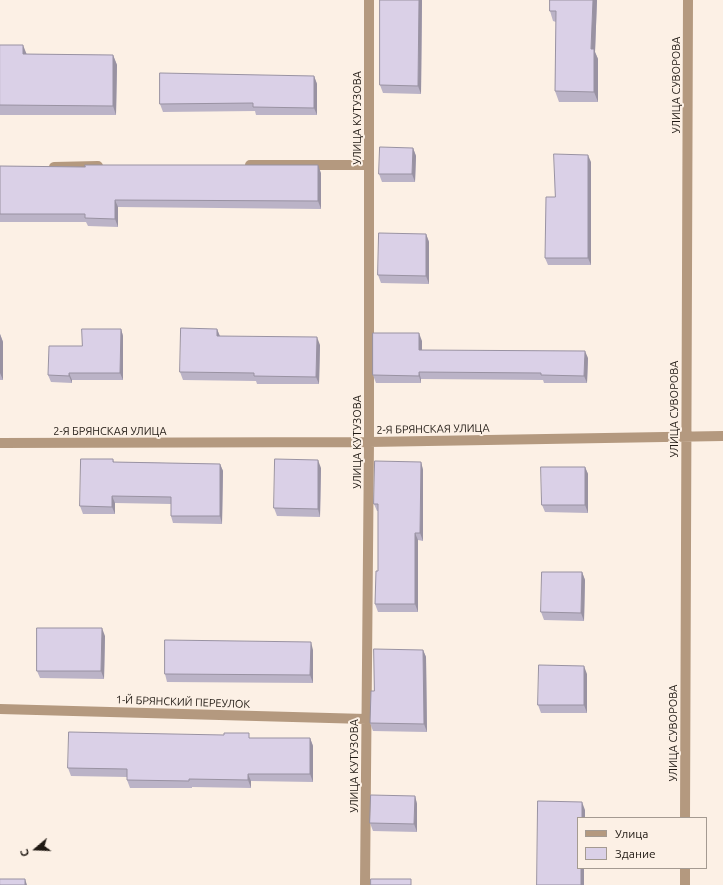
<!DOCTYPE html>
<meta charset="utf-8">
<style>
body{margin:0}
#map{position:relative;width:723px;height:885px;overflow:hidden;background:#fcf0e5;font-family:Ubuntu,sans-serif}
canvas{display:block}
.legend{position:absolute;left:577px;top:817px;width:130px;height:52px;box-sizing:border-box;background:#fcf0e5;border:1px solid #a49a91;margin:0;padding:5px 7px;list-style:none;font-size:12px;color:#201913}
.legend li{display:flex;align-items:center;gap:8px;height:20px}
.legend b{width:20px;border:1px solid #a49a91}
.north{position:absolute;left:16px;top:829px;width:40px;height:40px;-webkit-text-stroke:3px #fcf0e5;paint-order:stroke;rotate:251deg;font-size:11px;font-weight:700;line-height:16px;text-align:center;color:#201913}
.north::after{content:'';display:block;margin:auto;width:14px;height:18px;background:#201913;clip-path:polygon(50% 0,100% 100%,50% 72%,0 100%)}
</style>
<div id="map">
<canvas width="723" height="885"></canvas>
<ul class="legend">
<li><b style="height:5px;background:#b4997f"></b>Улица</li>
<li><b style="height:11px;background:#dad0e7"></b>Здание</li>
</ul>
<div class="north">С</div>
</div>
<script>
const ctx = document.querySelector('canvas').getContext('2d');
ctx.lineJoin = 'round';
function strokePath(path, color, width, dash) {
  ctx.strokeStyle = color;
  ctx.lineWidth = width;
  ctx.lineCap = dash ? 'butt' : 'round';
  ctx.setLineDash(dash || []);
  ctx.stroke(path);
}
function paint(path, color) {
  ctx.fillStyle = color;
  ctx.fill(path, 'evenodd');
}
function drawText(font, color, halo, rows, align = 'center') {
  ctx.font = font + ' Ubuntu,sans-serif';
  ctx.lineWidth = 4;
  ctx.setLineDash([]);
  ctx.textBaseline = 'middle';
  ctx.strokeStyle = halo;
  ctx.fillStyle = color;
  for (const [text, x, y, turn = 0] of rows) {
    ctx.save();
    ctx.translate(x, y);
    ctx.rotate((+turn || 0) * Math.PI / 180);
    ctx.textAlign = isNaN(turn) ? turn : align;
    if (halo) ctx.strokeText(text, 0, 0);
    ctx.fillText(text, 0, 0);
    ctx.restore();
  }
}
strokePath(new Path2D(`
 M250,165H369
 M54,167L98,166
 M0,443L369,442L723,436
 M0,709L366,719
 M685,818L688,0
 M365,885L369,442V0
 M685,885V868`), '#b4997f', 10);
paint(new Path2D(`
 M380,0H422L421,94L383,93L380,85Z
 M550,0H597L595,52L598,59V102H559L555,91L556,22L553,21L550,11Z
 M0,45L26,54L113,55L117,65L116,115H0Z
 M314,76L317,84V115H256L255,111L163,112L160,104Z
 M413,148L416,156L415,182H382L379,174Z
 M591,162V265H548L545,258L555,197Z
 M0,166L85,167L321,173V209L118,207V227L88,226L86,222H0Z
 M426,234L429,242V284L381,283L378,275Z
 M121,329L123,336V380H72V383L51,382L48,375L82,346Z
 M217,329L220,336L320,345L319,384H257L256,381L183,380L180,372Z
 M0,334L3,342V380H0Z
 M422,341V350L588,358L587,383H544L543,380L421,379V383H376L373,375Z
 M113,459L114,462L220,464L223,471L222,524L173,523L171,516V504L115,503V514H83L80,506Z
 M421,462L423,470V541L418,540V612H378L375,604L378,571V511H377L374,504Z
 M585,467L588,474V513L545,512L542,505Z
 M321,468L320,517L277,516L274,508Z
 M582,572L585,580L584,621L544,620L541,612Z
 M105,636L104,679L40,678L37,671Z
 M313,650V683L167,682L165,674Z
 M423,650L426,657L427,732L373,731L370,723L374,691Z
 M587,674V713H541L538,705Z
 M250,738H310L313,746V782L251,781V788L192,787V788H130L127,780V777L71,776L68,768Z
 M415,796L417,804V832L373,831L370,823Z`), '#bbb3c7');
paint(new Path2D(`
 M419,0H422L421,94L418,86Z
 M593,0H597L595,52L598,59V102L594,92L591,49Z
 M23,45L27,55L23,54Z
 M113,55L117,65L116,115L113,106Z
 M314,76L317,84V115L314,108Z
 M413,148L416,156L415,182L412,174Z
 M588,155L591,162V265L588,258Z
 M318,165L321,173V209L318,201Z
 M115,200L118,207V227L115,219Z
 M426,234L429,242V284L426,276Z
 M121,329L123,336V380L120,373Z
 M217,329L220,337L217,336Z
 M419,333L422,341V358L419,350Z
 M0,334L3,342V380L0,373Z
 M317,337L320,345L319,384L316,377Z
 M585,351L588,358L587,383L584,376Z
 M419,372L421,379V383L419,376Z
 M69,373L72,380V383L69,376Z
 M318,460L321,468L320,517L318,509Z
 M421,462L423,470V541L420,533Z
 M220,464L223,471L222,524L220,516Z
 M585,467L588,474V513L585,505Z
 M112,496L115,503V514L112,507Z
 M415,533L418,540V612L415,604Z
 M582,572L585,580L584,621L581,613Z
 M102,628L105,636L104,679L101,671Z
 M311,642L313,650V683L310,675Z
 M423,650L426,657L427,732L424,724Z
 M584,666L587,674V713L584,705Z
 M310,738L313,746V782L310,774Z
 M248,774L251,781V788L248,780Z
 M415,796L417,804V832L414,824Z
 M582,802L585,810V818H582Z
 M581,868H584V885H581Z
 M25,879L27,885H25Z`), '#9992a2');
const building = new Path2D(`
 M380,0H419L418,86L380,85Z
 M550,0H593L591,49H594V92L555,91L556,11H550Z
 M0,45H23V54L113,55V106L0,105Z
 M160,73L314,76V108L253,107V103L160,104Z
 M380,147L413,148L412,174H379Z
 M554,154L588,155V258H545L546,197H555Z
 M85,165H318V201L115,200V219L85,218V214H0V166L85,167Z
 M379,233L426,234V276L378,275Z
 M181,328L217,329V336L317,337L316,377L254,376V373L180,372Z
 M82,329H121L120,373H69V376L48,375L49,346H82Z
 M373,333H419V350L585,351L584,376L541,375V373L419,372V376L373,375Z
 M81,459H113V462L220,464V516H171V497L112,496V507L80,506Z
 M275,459L318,460V509L274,508Z
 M375,461L421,462L420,533H415V604H375L376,571H378V504H374Z
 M541,467H585V505H542Z
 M542,572H582L581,613L541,612Z
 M37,628H102L101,671H37Z
 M165,640L311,642L310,675L165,674Z
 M374,649L423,650L424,724L370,723L371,691H374Z
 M539,665L584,666V705H538Z
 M69,732L224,735V733H249V738H310V774H248V780L189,779V781L127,780V769L68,768Z
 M371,795L415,796L414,824L370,823Z
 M538,801L582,802V818H578V868H581V885H537Z
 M0,879H25V885H0Z
 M371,879H411V885H371Z`);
paint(building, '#dad0e7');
strokePath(building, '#9992a2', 1);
drawText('11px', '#201913', '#fcf0e5', [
 ["УЛИЦА СУВОРОВА",676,85,-90],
 ["УЛИЦА КУТУЗОВА",357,118,-90],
 ["УЛИЦА СУВОРОВА",674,409,-90],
 ["2-Я БРЯНСКАЯ УЛИЦА",433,429,-1],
 ["2-Я БРЯНСКАЯ УЛИЦА",110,431],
 ["УЛИЦА КУТУЗОВА",357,442,-90],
 ["1-Й БРЯНСКИЙ ПЕРЕУЛОК",183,702,2],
 ["УЛИЦА СУВОРОВА",673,733,-90],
 ["УЛИЦА КУТУЗОВА",354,766,-90]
]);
</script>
